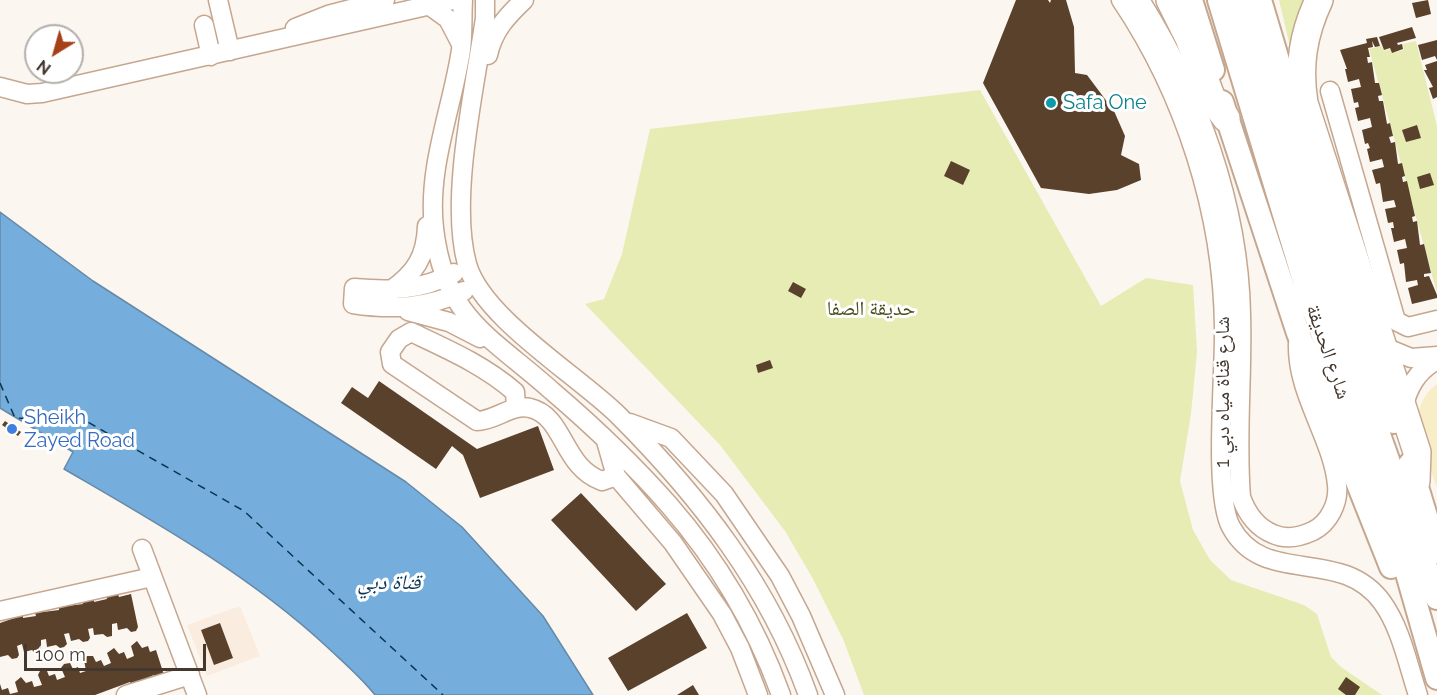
<!DOCTYPE html>
<meta charset="utf-8">
<style>
body{margin:0}
#map{position:relative;width:1437px;height:695px;overflow:hidden;background:#fcf6f1;font-family:Raleway,sans-serif}
canvas{display:block}
.north{position:absolute;left:24px;top:24px;width:60px;height:60px;box-sizing:border-box;background:#fff;border:2px solid #b4afab;border-radius:50%;rotate:217deg;font-size:16px;font-weight:700;line-height:24px;text-align:center;color:#44382e}
.north::after{content:'';display:block;margin:auto;width:21px;height:27px;background:#a64018;clip-path:polygon(50% 0,100% 100%,50% 72%,0 100%)}
.scale{position:absolute;left:24px;top:644px;width:182px;height:27px;box-sizing:border-box;border:3px solid #44382e;border-top:0;padding-left:8px;font-size:18px;line-height:21px;white-space:nowrap;color:#44382e;-webkit-text-stroke:4px #fff;paint-order:stroke}
</style>
<div id="map">
<canvas width="1437" height="695"></canvas>
<div class="north">N</div>
<div class="scale">100 m</div>
</div>
<script>
const ctx = document.querySelector('canvas').getContext('2d');
ctx.lineJoin = 'round';
function paint(path, color) {
  ctx.fillStyle = color;
  ctx.fill(path, 'evenodd');
}
function strokePath(path, color, width, dash) {
  ctx.strokeStyle = color;
  ctx.lineWidth = width;
  ctx.lineCap = dash ? 'butt' : 'round';
  ctx.setLineDash(dash || []);
  ctx.stroke(path);
}
function drawText(font, color, halo, rows, align = 'center') {
  ctx.font = font + ' Raleway,"Noto Naskh Arabic",sans-serif';
  ctx.lineWidth = 6;
  ctx.setLineDash([]);
  ctx.textBaseline = 'middle';
  ctx.strokeStyle = halo;
  ctx.fillStyle = color;
  for (const [text, x, y, turn = 0] of rows) {
    ctx.save();
    ctx.translate(x, y);
    ctx.rotate((+turn || 0) * Math.PI / 180);
    ctx.textAlign = isNaN(turn) ? turn : align;
    if (halo) ctx.strokeText(text, 0, 0);
    ctx.fillText(text, 0, 0);
    ctx.restore();
  }
}
paint(new Path2D(`
 M240,606L260,656L207,676L187,625Z`), '#fbece0');
paint(new Path2D(`
 M1279,0H1315L1296,72Z
 M1416,41L1437,126V293L1369,49L1382,46L1384,51L1390,49L1392,53L1404,50L1403,44Z
 M980,90L1101,306L1146,278L1193,285L1197,352L1191,414L1180,481L1193,530L1210,560L1231,580L1304,605L1317,614L1331,657L1341,667L1382,695H864L843,639L813,579L785,531L720,445L585,304L604,299L622,254L650,129Z`), '#e7ecb5');
paint(new Path2D(`
 M1437,384V488C1427,455 1401,410 1437,384Z`), '#f7eec8');
const water = new Path2D(`
 M0,212L93,281L406,482L462,527L543,616L593,695H375C361,677 343,662 326,646C248,574 155,522 64,469L73,452L0,408Z`);
paint(water, '#75addc');
strokePath(water, '#668aa8', 1.5);
strokePath(new Path2D(`
 M0,383L15,418L86,421L244,511L443,695`), '#093655', 1.5, [8, 6]);
paint(new Path2D(`
 M1016,0H1048L1050,3L1051,0H1066L1074,27L1075,73L1087,75L1114,111L1125,136L1121,155L1139,164L1141,180L1117,190L1089,194L1041,188L983,83Z
 M1428,0L1431,14L1416,18L1412,3Z
 M1412,27L1416,38L1397,43L1398,45L1402,44L1403,49L1392,53L1390,48L1384,50L1379,37Z
 M1377,37L1380,46L1375,47L1372,41L1373,47L1368,48L1370,57H1367L1368,63L1372,62L1375,83H1379L1382,95L1378,96L1379,101H1383L1387,124L1390,123L1393,136L1389,137L1391,143L1395,142L1398,164L1402,163L1405,176L1402,177L1403,182L1407,181L1415,216L1412,217L1413,222L1417,221L1420,245L1424,244L1431,273L1424,274V277L1429,276L1437,295V298L1412,304L1408,288L1418,285L1417,280L1406,282L1404,263L1400,264L1397,250L1407,248L1405,239L1394,242L1391,228H1394L1393,222L1388,223L1385,209L1396,207L1394,200L1383,202L1380,183L1376,184L1372,170L1384,167L1382,159L1370,162L1367,149L1370,148L1368,143L1365,144L1362,130L1372,127L1370,118L1358,121L1355,108L1359,107L1358,102L1354,103L1351,89L1361,87L1359,79L1348,82L1345,69H1347L1340,50L1367,43L1366,39Z
 M1437,40V60L1435,56L1422,60L1418,45Z
 M1437,61V97L1433,99L1429,88L1433,87L1424,70H1427L1425,65Z
 M1417,125L1421,138L1406,142L1402,130Z
 M951,161L970,170L963,185L944,176Z
 M1430,173L1434,185L1420,189L1417,177Z
 M793,282L806,289L801,298L788,291Z
 M770,360L773,368L758,373L756,365Z
 M379,381L477,449L538,426L554,470L480,498L463,455L452,446L436,469L341,403L352,387L368,398Z
 M5,421L21,432L18,436L2,425Z
 M581,493L666,584L636,611L551,520Z
 M118,594L119,597L131,594L138,627L136,631L131,632L127,628L118,630L117,623L112,624V636L107,637L103,634L94,635L93,628L88,629L90,638L88,641L83,642L79,639L71,641L69,633L64,634L67,644L64,647L60,648L56,645L47,647L46,639L41,640V653L36,654L32,650L24,652L22,644L17,646L19,655L17,658L12,659L8,655L0,657V623L23,615V618L36,616L35,613L59,610V607L83,604L82,602L94,599V602L107,599L106,596Z
 M687,613L707,648L628,691L608,658Z
 M220,623L233,658L214,665L201,630Z
 M137,641L142,648L148,646L150,652L156,650L164,675L155,678L154,675L131,685L130,682L95,695H0V684L2,690L8,688L10,694L18,692L15,682L21,677L26,683L32,681L34,687L42,685L38,675L40,671H47L49,676L55,674L57,680L65,677L61,668L64,664L70,663L73,669L78,667L80,673L86,671L84,660L87,656H93L96,662L101,660L104,666L111,663L107,653L114,648L119,654L124,652L127,659L134,656L131,646Z
 M1346,677L1360,687L1355,695H1346L1338,689Z
 M693,685L699,695H677Z`), '#59412b');
const minor = new Path2D(`
 M218,0L230,51
 M463,0C462,16 463,34 461,50C452,109 427,168 434,228C444,319 492,337 552,391C593,426 633,464 669,505C717,560 756,626 781,695
 M485,0V18C475,88 449,198 467,264C482,318 579,376 619,416C700,497 769,586 808,695
 M1121,0C1185,95 1223,214 1224,328C1225,372 1213,494 1231,527C1264,588 1340,545 1382,602C1401,628 1408,665 1418,695
 M1140,0C1198,92 1239,205 1241,314C1243,375 1236,437 1241,497C1247,514 1256,527 1273,534C1286,540 1300,537 1313,531C1329,523 1339,503 1337,485C1333,439 1296,393 1298,343
 M430,6L448,19L460,42
 M204,25L211,56
 M295,28L328,15L385,0
 M488,55C493,31 507,16 524,0
 M0,87L27,94L42,93L453,0
 M1330,91L1396,321L1408,327L1437,320
 M454,273C420,291 390,291 354,288L353,304C392,310 428,308 464,291
 M391,290C415,273 426,257 427,226
 M408,311L449,322L480,338
 M1382,346L1411,358L1437,356
 M516,408L515,392C484,365 447,349 411,332L399,339L390,352L392,364L477,421C495,421 513,403 530,408C565,416 562,467 602,481L616,476
 M1403,409C1408,387 1417,371 1437,360
 M630,423L671,438L724,494L780,576L801,616L835,695
 M606,441L616,476L673,543L722,614L740,648L758,695
 M142,549L197,695
 M0,611L152,577
 M126,695L190,675`);
const major = new Path2D(`
 M1191,0L1213,70
 M1219,0L1309,297L1402,556L1437,678
 M1240,0L1327,288L1437,598
 M1260,0L1343,279L1394,422
 M1222,102L1298,333L1391,567
 M1410,464L1437,552`);
const highway = new Path2D(`
 M1170,0L1189,38L1212,99L1226,118
 M1319,0C1303,34 1298,66 1304,103L1417,452L1416,481`);
strokePath(minor, '#c5a790', 21);
strokePath(major, '#c5a790', 26);
strokePath(highway, '#c5a790', 30);
strokePath(minor, '#fff', 18);
strokePath(major, '#fff', 22);
strokePath(highway, '#fff', 27);
for (const [x, y, r, color] of [
 [1051,103,6,"#0f9aa8"],
 [12,429,6,"#3f7fe0"]
]) {
  const dot = new Path2D();
  dot.arc(x, y, r, 0, 2 * Math.PI);
  ctx.fillStyle = color;
  ctx.fill(dot);
  strokePath(dot, '#fff', 2);
}
drawText('20px', '#0d838f', '#fff', [
 ["Safa One",1063,103]
], 'left');
drawText('20px', '#4a4d19', '#fff', [
 ["حديقة الصفا",871,309]
]);
drawText('20px', '#44382e', '#fff', [
 ["شارع الحديقة",1328,352,71],
 ["شارع قناة مياه دبي 1",1223,392,-90]
]);
drawText('20px', '#366cbe', '#fff', [
 ["Sheikh",24,418],
 ["Zayed Road",24,441]
], 'left');
drawText('italic 21px', '#093655', '#fff', [
 ["قناة دبي",389,583]
]);
</script>
